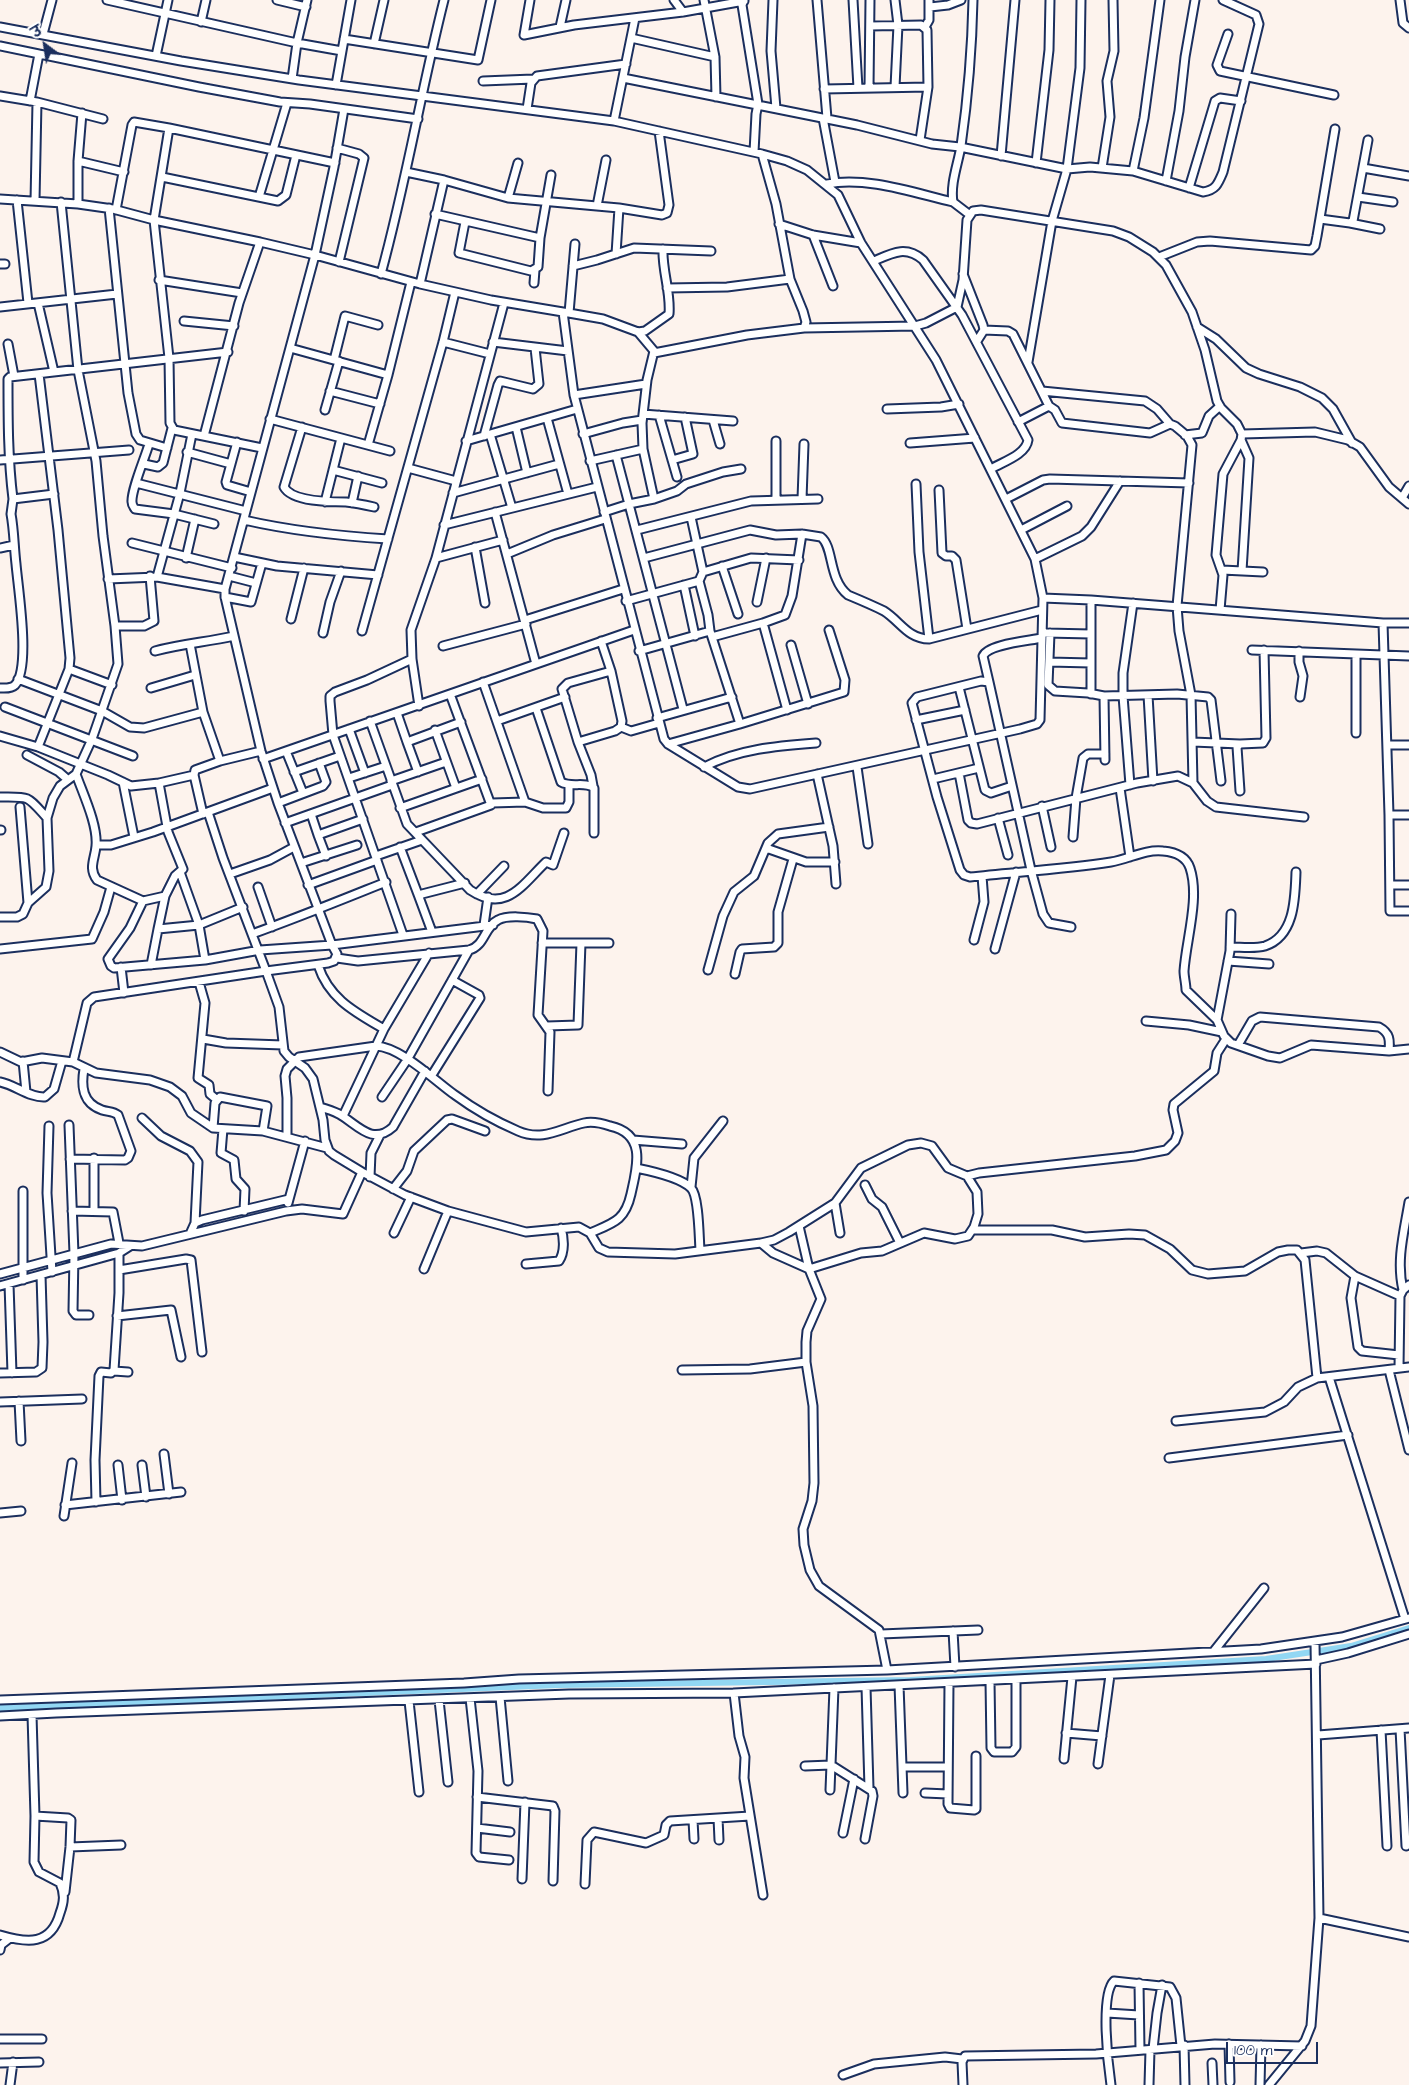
<!DOCTYPE html>
<meta charset="utf-8">
<style>
body{margin:0}
#map{position:relative;width:1409px;height:2085px;overflow:hidden;background:#fdf3ed;font-family:"Architects Daughter","Playpen Sans Deva",sans-serif}
canvas{display:block}
.north{position:absolute;left:20px;top:20px;width:50px;height:50px;-webkit-text-stroke:4px #fff;paint-order:stroke;rotate:329deg;font-size:14px;font-weight:700;line-height:20px;text-align:center;color:#1b2f5e}
.north::after{content:'';display:block;margin:auto;width:18px;height:22px;background:#1b2f5e;clip-path:polygon(50% 0,100% 100%,50% 72%,0 100%)}
.scale{position:absolute;left:1226px;top:2042px;width:92px;height:22px;box-sizing:border-box;border:2px solid #1b2f5e;border-top:0;padding-left:6px;font-size:15px;line-height:18px;white-space:nowrap;color:#1b2f5e;-webkit-text-stroke:4px #fff;paint-order:stroke}
</style>
<div id="map">
<canvas width="1409" height="2085"></canvas>
<div class="north">उ</div>
<div class="scale">100 m</div>
</div>
<script>
const ctx = document.querySelector('canvas').getContext('2d');
ctx.lineJoin = 'round';
function strokePath(path, color, width, dash) {
  ctx.strokeStyle = color;
  ctx.lineWidth = width;
  ctx.lineCap = dash ? 'butt' : 'round';
  ctx.setLineDash(dash || []);
  ctx.stroke(path);
}
strokePath(new Path2D(`
 M1319,1651L1351,1646L1409,1628
 M0,1708L559,1685L910,1680L1266,1659L1312,1652`), '#92d7f3', 6);
const minor = new Path2D(`
 M107,0L297,43L342,51
 M277,0L306,7
 M530,0L524,35L574,25L683,12L744,1
 M674,0L683,12
 M704,0L715,57L716,97
 M744,0L742,5L758,104L756,114L754,152
 M773,0L771,51L776,108
 M817,0L827,118
 M853,0L858,88
 M895,0L898,25L895,87
 M1400,0L1403,23L1409,28
 M930,7L948,5L961,0
 M201,22L206,0
 M870,26L921,25L927,30L928,87L920,140
 M0,27L181,61L299,80L614,121L762,154L787,161L807,170L838,195L861,243L936,360L1035,559L1043,598L1040,720L1037,724L1020,729L750,789L738,787L668,744L664,739L574,395L563,312L491,300L420,284L315,255L260,242L154,220L113,209L78,204L0,199
 M560,27L566,0
 M925,27L929,20V0
 M43,34L52,0
 M1228,34L1217,65L1220,71L1334,95
 M631,38L715,57
 M344,39L478,60L491,0
 M374,44L384,0
 M0,46L199,87L280,102L310,104L418,119
 M156,56L168,0
 M623,78L857,125L932,144L960,147L1067,169L1080,68L1081,0
 M292,79L297,43L307,0
 M483,81L533,79
 M336,85L351,0
 M869,88L870,0
 M824,89L928,87
 M0,96L37,102L103,119
 M30,101L39,54
 M527,109L531,83L537,76L626,64
 M823,118L835,182
 M614,121L635,18
 M169,128L154,220L169,358L170,423L174,430L262,448
 M337,148L359,154L364,158L339,262
 M1001,156L1015,0
 M78,161L124,172
 M1036,163L1049,50L1050,0
 M1102,168L1110,117L1107,81L1114,51L1113,0
 M1363,168L1409,176
 M1133,171L1144,118L1160,0
 M406,172L444,180L508,198L619,208L662,215L667,213L669,205L659,131
 M162,177L278,201L286,195L296,155
 M1166,181L1179,111L1185,57L1195,0
 M827,184C866,176 914,193 953,202
 M1189,188L1215,101L1220,98L1241,101
 M259,197L287,103
 M1358,197L1393,202
 M508,198L518,163
 M17,200L28,303
 M35,201L37,102
 M61,202L78,370L96,461L103,536L115,626L118,664L92,739L76,774C83,794 98,825 96,846C95,859 88,868 97,880L143,901
 M78,204V161L82,113
 M597,206L606,160
 M109,208L128,393L136,434L140,440L167,448
 M116,210L132,125L134,122L169,128L335,163
 M435,214L540,238
 M970,215L953,202C950,184 958,164 961,146C968,97 972,49 973,0
 M1320,219L1350,223L1353,221L1368,140
 M465,222L459,253L531,271L538,267L540,238L551,175
 M1350,223L1380,229
 M779,224L813,235L861,243
 M813,235L833,286
 M616,254L619,208
 M1159,257L1197,242L1210,241L1311,250L1315,246L1317,236L1335,129
 M874,261C892,253 906,245 923,260L962,315L1028,440C1026,455 1002,462 991,469
 M0,264H5
 M573,266L597,260L634,248L711,251
 M381,274C406,183 421,91 444,0
 M963,274L983,325L984,330L977,341
 M159,280L242,293
 M534,283L535,270
 M420,284L444,180
 M667,288L727,287L790,279
 M38,303L54,372
 M0,307L117,294
 M563,312L603,319L638,332L645,331L669,314C671,292 662,271 663,249
 M569,313L575,244
 M184,321L234,326
 M1197,327L1216,339L1246,368L1259,374L1300,387L1322,398L1333,409L1352,443
 M804,328L915,326L926,323L957,307L963,280L967,220L973,211L981,210L1113,231L1129,237L1153,252L1166,265L1192,312L1205,350L1217,401L1221,408L1237,424L1242,434L1241,440L1223,474L1216,555L1223,575L1220,610
 M984,330L1008,331L1013,334L1049,406
 M638,332L654,351L647,380L642,423L643,449L654,499
 M443,342L490,354
 M493,342L568,351
 M8,344L14,376
 M290,348L388,375
 M654,353L747,335L804,328L806,322L803,311L790,279L776,204L762,154
 M334,360L345,316L378,325
 M1028,362L1052,221L1067,169L1090,167L1133,171L1203,192C1216,190 1218,184 1223,172L1259,24L1256,15L1223,0
 M330,391L380,404
 M1042,391L1145,401L1157,409L1170,424
 M574,395L646,384
 M887,409L941,407L959,404
 M325,410L339,361
 M643,414L733,421
 M659,415L677,477
 M547,418L568,494
 M270,419L390,451
 M713,420L720,444
 M1018,422L1049,406L1055,410L1062,423L1150,433L1170,424L1175,426L1187,436L1192,445L1177,606L1179,631L1191,695L1193,783
 M302,427L284,487C292,502 331,502 346,502C355,503 365,505 374,507
 M516,427L527,473
 M490,434L512,508
 M583,434L623,423L642,420
 M1242,434L1315,432L1348,440L1360,447L1389,487L1409,504
 M1185,435L1202,433L1209,416L1220,406
 M204,436L239,303L260,242
 M484,436L498,385L500,381L533,389L539,384L535,348
 M1241,440L1249,458L1242,571
 M466,441L577,409
 M776,441V500
 M237,442L226,482L227,485L251,492
 M910,443L975,438
 M149,444C145,458 131,490 132,502C132,505 133,506 135,509L174,514L214,524
 M368,445L388,375L411,282
 M187,452L231,464
 M616,455L683,709
 M0,460L129,450
 M672,460L693,454L685,417
 M590,461L643,449
 M144,464L158,467L163,463L172,428
 M408,468L456,481
 M333,470L382,483
 M136,483L246,511
 M916,484L919,552L929,639
 M939,490L942,553L946,556H952L956,560L967,629
 M453,493L559,464
 M1402,498L1409,486
 M13,499C8,459 8,419 8,379L10,377L228,352
 M802,499L804,444
 M1006,499L1043,480L1050,479L1189,483
 M325,502L341,438
 M352,503L358,476
 M495,512L536,664
 M604,512L629,504L654,499L677,491L686,484L723,472L741,469
 M691,517L703,572
 M244,520C292,531 339,536 388,539
 M444,525L597,487
 M637,530L751,501L818,499
 M1021,530L1067,506
 M132,543L232,568
 M475,547L485,603
 M0,548L14,545
 M507,554L553,535L605,519
 M234,557L277,566L378,575
 M186,558L195,519
 M436,558L503,540
 M644,558L750,530L776,535L802,534L821,537C834,547 828,579 848,595C860,600 872,605 884,611C900,621 908,639 929,639L1042,610
 M1035,559L1082,536L1091,527L1120,481
 M722,566L738,614
 M1222,570L1263,572
 M229,576L256,583
 M157,577L180,493L192,434
 M108,579L157,577L225,589
 M684,585L695,636
 M225,597L251,602L262,563
 M1043,598L1091,600L1383,623H1409
 M626,601L699,581L703,572L751,558L799,560
 M757,602L766,558
 M291,619L304,568
 M525,620L623,589
 M763,623L787,710
 M1383,623L1389,815L1390,911H1409
 M115,626H144L154,621L150,576
 M362,631L443,342L455,292
 M323,633L330,602L341,571
 M1046,633L1091,634
 M1050,633L1048,685L1055,691L1088,693L1104,696L1177,694L1208,697L1211,700L1221,781
 M712,637L763,623L785,615L792,596L802,534
 M190,644L203,712L220,761
 M791,645L808,704
 M443,646L526,624
 M1252,650L1409,656
 M155,651C181,644 207,642 234,636
 M639,651L710,631
 M1299,651V662L1303,676L1300,697
 M1049,662L1091,663
 M69,669L112,685
 M18,679L102,711L130,727L144,728L203,712
 M483,682L525,802
 M989,682L983,656C988,644 1028,641 1042,638
 M959,687L985,790L991,793L1012,786
 M0,688C5,688 11,689 15,685C31,668 18,588 16,564C14,547 14,530 11,514L13,499L54,494
 M151,688L195,675
 M1091,694V600
 M1148,695L1153,781
 M1104,696L1105,760
 M419,706L412,659L411,630L436,558L504,303
 M5,707L133,756
 M536,708L561,782C571,788 585,781 594,788V833
 M397,713L407,742
 M657,718L732,697
 M916,720L965,710
 M370,721L407,824L470,890C506,914 522,885 546,862L553,865L564,833
 M497,721L565,697
 M740,724L844,692L845,680L829,630
 M621,727L631,731L659,723
 M349,729L365,773
 M435,730L456,788
 M1356,733V654
 M0,736L38,747L108,775L131,786L159,783L194,775
 M578,742L615,731L621,727L622,721L611,671L601,641
 M1193,742L1240,744
 M668,744L740,724L710,631L708,615L699,581
 M1387,745H1409
 M38,747L69,669L70,658L58,530L39,374
 M286,751L303,793
 M27,755L59,772L67,779
 M263,759L634,630
 M704,767C738,749 777,746 816,743
 M857,767L868,844
 M294,772L340,756
 M418,772L407,742L461,722
 M959,773L968,820L971,823L977,824L1137,783L1178,776L1193,783L1207,801L1216,807L1304,817
 M817,774L833,846L836,884
 M349,778L386,766
 M933,779L979,768
 M391,781L446,762
 M123,782L134,837
 M159,783L168,832L183,869L175,876L165,896L143,901L130,928L108,959L111,966L114,968L205,960L260,950L332,945L493,925
 M1130,785L1123,696V673L1133,603
 M593,786L591,775L578,742L562,689L568,683L611,671
 M1120,788L1130,857
 M1240,791L1237,747L1240,744L1263,743L1266,738L1264,650
 M0,797C31,797 26,795 47,818
 M278,803L323,786L326,782L319,763
 M492,803L525,802L543,808H566L569,802V785
 M1042,806L1051,847
 M20,807L28,903
 M400,808L482,779
 M208,812L223,858L266,971L94,997L87,1003L73,1062L96,1073L150,1080L170,1087L182,1096L191,1113L213,1128L263,1131L327,1148
 M203,814L194,775L195,770L220,761L261,751
 M311,814L318,835
 M1389,815H1409
 M998,818L1008,855
 M285,823L392,785
 M0,830H1
 M416,832L491,805L450,694
 M1073,837L1076,798L1083,758L1088,754H1105
 M96,845H111L153,832L273,788
 M400,847L419,897
 M766,848L806,862H835
 M326,856L318,835L363,819
 M376,856L422,840
 M301,863L357,845
 M180,872L199,925L205,960
 M230,874L270,860L294,847
 M308,885L377,860
 M1390,885H1409
 M258,887L272,927
 M477,894L504,866
 M165,896L158,929L199,925L243,907
 M0,917H17L23,914L28,903L46,887L49,871L47,818L53,798L60,786L76,774
 M484,925L488,897
 M1071,927L1049,923L1043,914L1031,870L989,682L981,681L917,697L912,703L937,797L960,870L964,875L970,877C1017,872 1065,869 1111,862C1129,859 1145,849 1163,851C1175,852 1186,856 1190,868C1200,898 1186,940 1184,971C1184,977 1186,984 1186,990L1217,1020L1224,1036L1231,1043L1268,1056L1280,1058L1311,1045L1389,1051L1409,1049
 M432,932L419,897L422,894L465,883
 M252,934C297,918 341,900 386,882
 M403,935L333,735L330,701V696L335,692L367,680L412,659
 M974,940L984,902L982,876
 M542,943H609
 M1230,947C1241,947 1255,949 1265,946C1295,936 1295,898 1296,872
 M0,949L92,939L104,912L111,887
 M995,949L1016,872
 M337,958L358,961L469,950C485,946 484,927 498,920C507,915 527,917 537,919L543,931L538,1015L550,1032L548,1091
 M1228,961L1269,964
 M151,965L158,929
 M318,965C329,999 355,1012 384,1029
 M121,967L124,993
 M708,970L723,916L734,892L754,876L768,843L778,834L829,827
 M735,974L740,952L742,949L774,947L778,943V912L793,859
 M199,982L205,1003L198,1078L209,1085L210,1094L216,1099
 M1217,1020L1230,951L1231,914
 M1146,1021L1189,1025L1222,1032
 M547,1026L578,1025L581,943
 M203,1039L226,1043L283,1045
 M1238,1045L1252,1021L1260,1017L1379,1027C1390,1033 1390,1040 1389,1051
 M0,1052L21,1062L42,1058L73,1062
 M23,1061L26,1092
 M432,1075L480,998L479,995L452,980
 M0,1082C15,1085 30,1098 45,1097L54,1089L62,1061
 M382,1097L407,1060L469,950
 M320,1107C327,1109 333,1111 339,1114C358,1125 372,1146 393,1127L425,1071
 M343,1116L384,1029L429,953
 M142,1118L161,1136L190,1151L198,1162L195,1223
 M69,1125L74,1254L73,1311L76,1315H89
 M49,1126L47,1193L52,1272
 M213,1128L215,1103L220,1097L267,1106L263,1131
 M223,1129L221,1153L234,1160L236,1179L245,1189L244,1211
 M287,1135V1098L285,1076L287,1069L299,1057L376,1046C401,1047 435,1081 455,1095C474,1109 497,1122 518,1131C543,1142 561,1128 584,1123C593,1121 601,1123 610,1126C647,1134 637,1167 631,1194C625,1221 613,1223 590,1233
 M633,1140L682,1144
 M70,1159L125,1160L128,1158L131,1151L118,1115C113,1111 108,1112 102,1110C82,1103 81,1086 84,1069
 M636,1168C651,1171 680,1177 691,1188C699,1196 699,1237 700,1250
 M967,1176L979,1173L1135,1156L1166,1150L1175,1141L1178,1133L1173,1110L1174,1104L1214,1071L1217,1053L1226,1039
 M370,1177L371,1153L380,1135
 M865,1185L872,1199L882,1207L900,1243
 M691,1187L694,1158L723,1121
 M393,1189L407,1171L414,1151L447,1120L452,1119L485,1131
 M23,1191V1280
 M288,1203L305,1141
 M835,1203L840,1233
 M94,1210V1158
 M72,1211L113,1212L119,1243
 M973,1230H1052L1085,1237L1129,1234L1145,1235L1170,1249L1192,1270L1208,1274L1245,1271L1278,1252L1288,1250H1297L1305,1260L1317,1378
 M394,1233L411,1197
 M190,1234L195,1223L202,1220L289,1199
 M761,1243L774,1240L789,1232L835,1203L861,1168L908,1145L921,1143L932,1146L948,1168L967,1176L977,1192L978,1214L974,1227L968,1236L955,1239L924,1233L882,1251L861,1253L809,1269L799,1226
 M1301,1253L1317,1251L1326,1253L1355,1276L1400,1296
 M526,1264L559,1261C565,1252 564,1238 561,1228
 M424,1269L448,1211
 M119,1270L186,1259L191,1260L202,1352
 M0,1274L111,1244L142,1246L286,1211L302,1209L343,1214L362,1172
 M1355,1276L1351,1298L1358,1347L1362,1351L1399,1355
 M9,1284L12,1373
 M0,1286L119,1253L130,1246
 M1403,1290C1396,1261 1404,1232 1409,1202
 M117,1316L171,1310L181,1357
 M1399,1368L1400,1296L1403,1290L1409,1285
 M682,1370L750,1369L806,1362
 M1389,1370L1409,1450
 M114,1371L128,1372
 M0,1373L36,1372L42,1368L43,1342L41,1275
 M1329,1377L1405,1619
 M19,1401L21,1441
 M0,1402L82,1399
 M1176,1421L1265,1412L1284,1402L1298,1387L1317,1378L1409,1367
 M164,1454L169,1494
 M1169,1458L1348,1435
 M118,1465L122,1500
 M142,1465L146,1497
 M96,1502L95,1460L99,1376L101,1372L111,1373L114,1370L119,1293V1253
 M65,1505L181,1492
 M0,1513L21,1511
 M64,1516L72,1463
 M953,1631L955,1667
 M881,1634L978,1630
 M1214,1651L1264,1588
 M1316,1660L1348,1653L1409,1634
 M887,1670L1261,1649L1342,1637L1409,1618
 M990,1681L991,1748L994,1752H1012L1016,1747V1680
 M949,1683L948,1804L950,1808L974,1810L976,1809V1756
 M899,1685L903,1793
 M866,1687L869,1788
 M734,1693L739,1736L745,1757L744,1778L763,1895
 M500,1697L508,1781
 M470,1698L478,1771L476,1853L479,1857L509,1860
 M0,1700L464,1683L519,1679L887,1670L879,1630L819,1586L810,1570L804,1545L803,1529L812,1501L814,1483L813,1406L806,1362V1342L807,1331L821,1299L809,1269L773,1253L761,1243L675,1254L608,1252L599,1248L590,1233L579,1227L526,1232L448,1211L405,1195L362,1172L334,1155L329,1151L325,1140L323,1120L313,1079L305,1068L289,1057L284,1051L279,1007L266,971L328,963L334,961L337,954L332,945L278,803L261,751L225,597V589L315,255L334,167L344,109
 M439,1700L448,1782
 M409,1701L419,1792
 M0,1716L56,1713L569,1694L734,1693L1316,1664
 M1400,1729L1406,1846
 M1381,1730L1387,1846
 M1066,1733L1102,1736
 M1318,1735L1409,1728
 M1064,1759L1072,1677
 M1098,1764L1110,1675
 M805,1766L831,1765L872,1791L873,1796L865,1839
 M902,1767H948
 M830,1790L834,1688
 M925,1793L948,1794
 M477,1797L553,1806L555,1811L553,1881
 M35,1816L68,1818L71,1820L70,1847L65,1892
 M718,1818L719,1840
 M693,1820L694,1839
 M477,1828L510,1832
 M843,1833L854,1779
 M70,1847L121,1845
 M522,1879L525,1802
 M585,1884L587,1840L594,1832L646,1843L664,1835L666,1825L670,1821L750,1816
 M1319,1918L1409,1937
 M0,1935C27,1943 51,1946 60,1913C64,1902 65,1894 60,1883L39,1872L34,1862L35,1816L32,1715
 M0,1950L1,1945L10,1938
 M1139,1983L1140,2050
 M1107,2013L1139,2015
 M0,2039H42
 M1229,2044L1230,2082
 M1184,2045L1185,2085
 M1153,2049L1157,2013L1162,1985
 M0,2063L39,2062
 M1212,2063L1213,2085
 M843,2075L874,2064L945,2057L962,2059
 M10,2085L13,2062
 M963,2085L962,2062L965,2056L1096,2054L1215,2044L1302,2046
 M1111,2085C1108,2065 1100,1994 1114,1981L1170,1987L1176,1998L1181,2046
 M1149,2085L1150,2050
 M1260,2085L1261,2045
 M1269,2085L1305,2041L1311,2026L1319,1918L1315,1642`);
strokePath(minor, '#1b2f5e', 11);
strokePath(minor, '#fff', 7);
</script>
